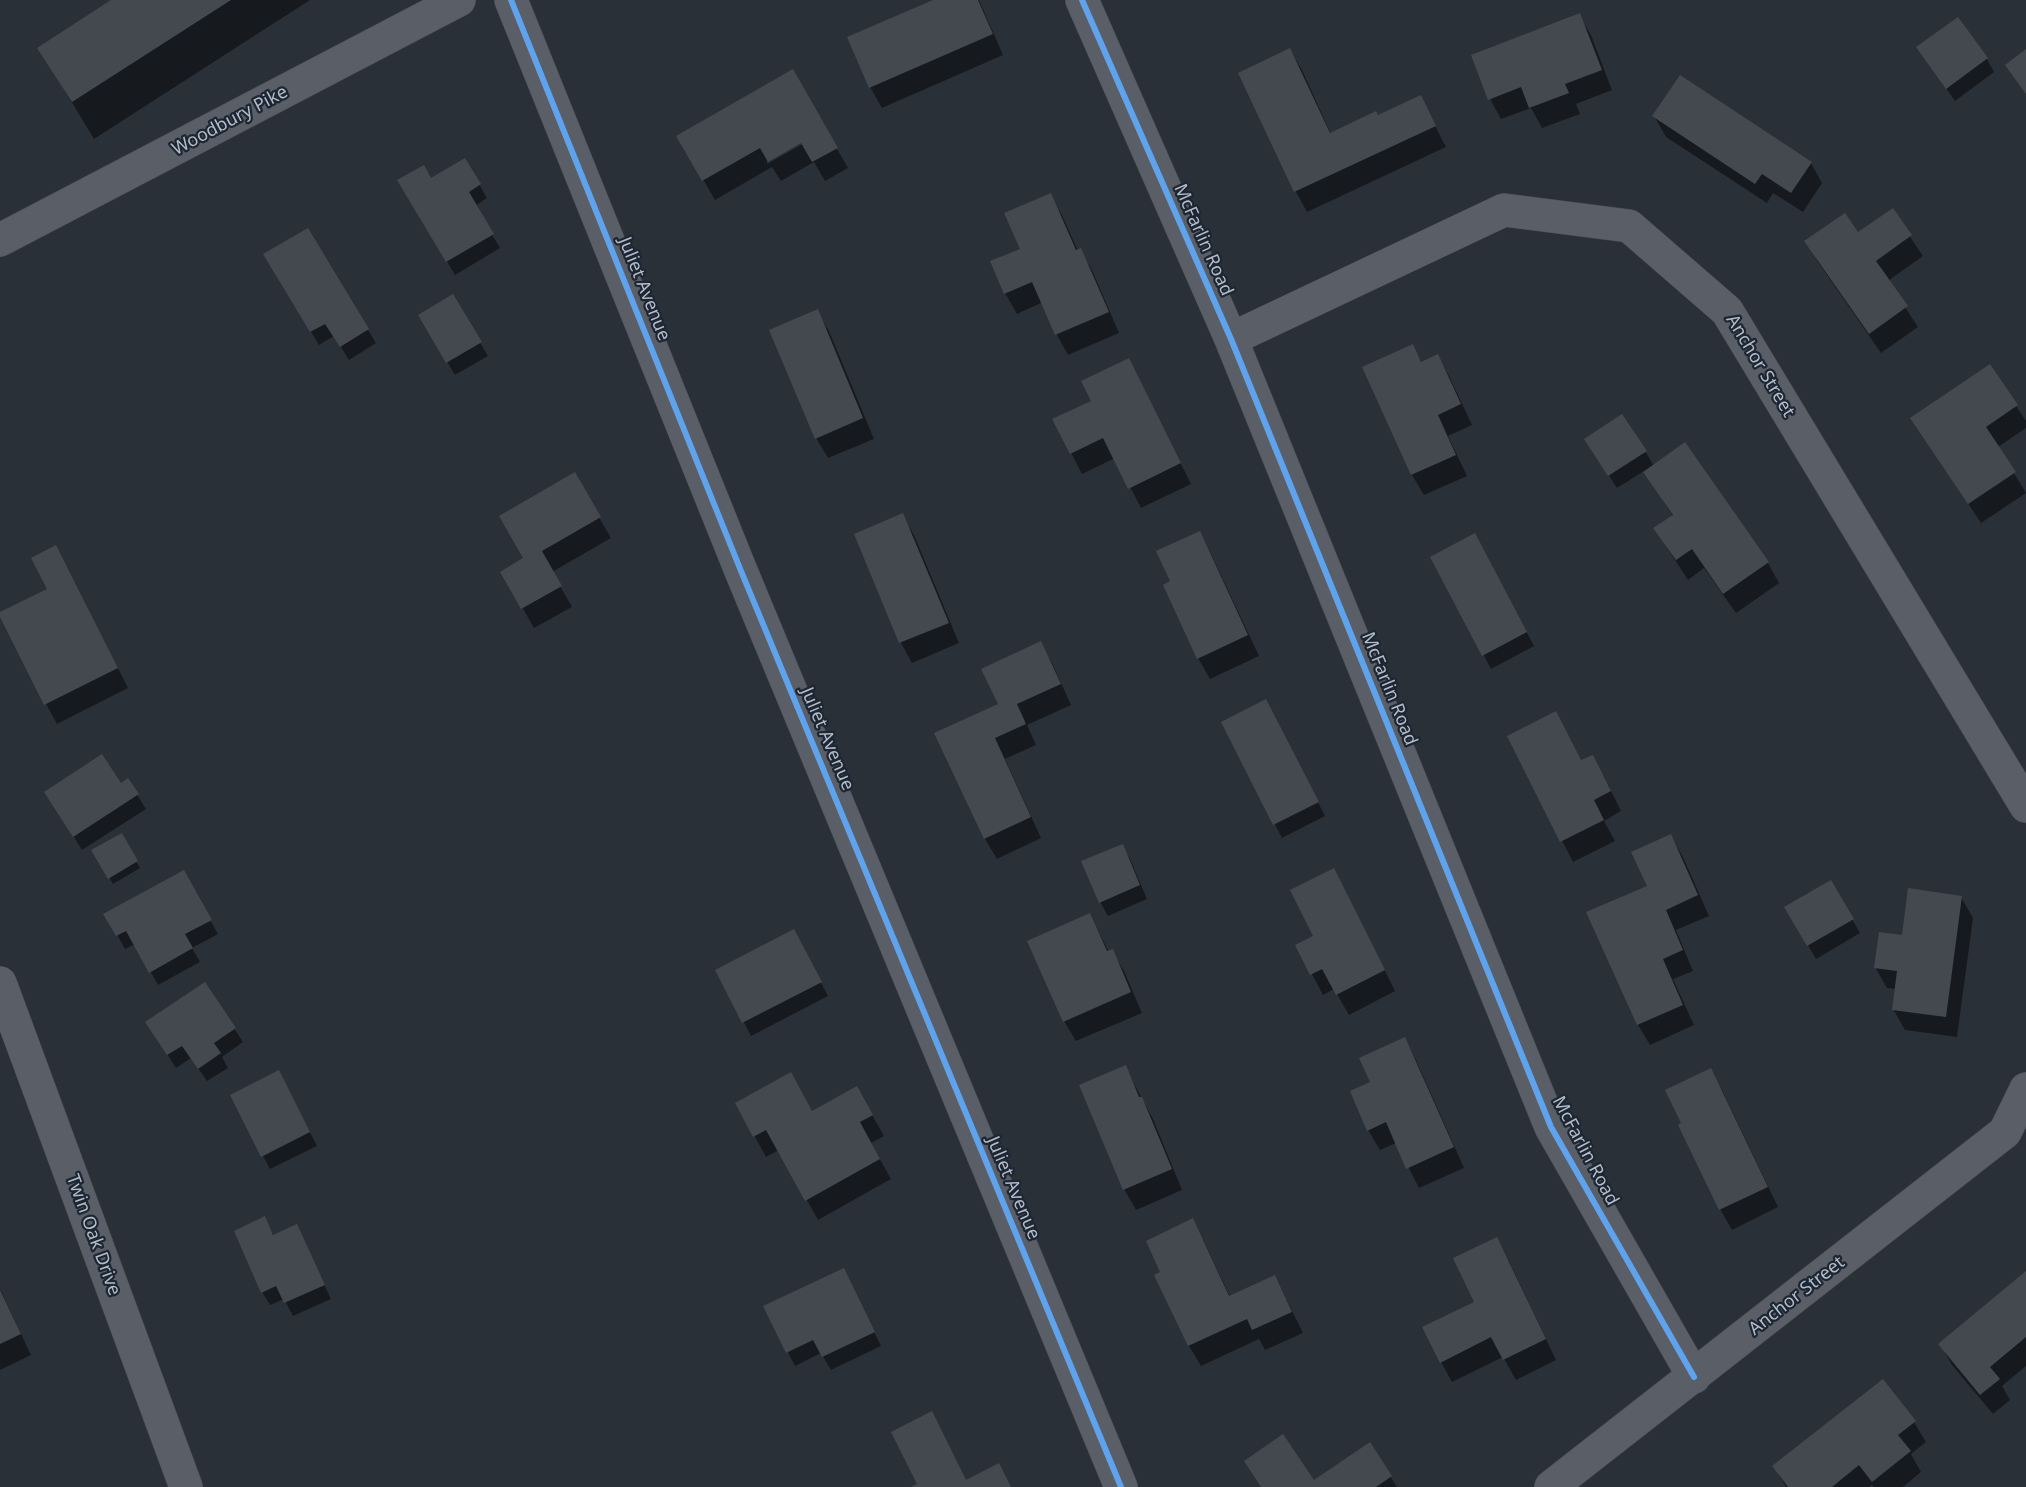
<!DOCTYPE html>
<style>
body{margin:0}
canvas{display:block;background:#2a3038}
</style>
<canvas width="2026" height="1487"></canvas>
<script>
const ctx = document.querySelector('canvas').getContext('2d');
ctx.lineJoin = 'round';
function paint(path, color) {
  ctx.fillStyle = color;
  ctx.fill(path, 'evenodd');
}
function strokePath(path, color, width, dash) {
  ctx.strokeStyle = color;
  ctx.lineWidth = width;
  ctx.lineCap = dash ? 'butt' : 'round';
  ctx.setLineDash(dash || []);
  ctx.stroke(path);
}
function drawText(font, color, halo, rows, align = 'center') {
  ctx.font = font + ' "Noto Sans",sans-serif';
  ctx.lineWidth = 4.5;
  ctx.setLineDash([]);
  ctx.textBaseline = 'middle';
  ctx.strokeStyle = halo;
  ctx.fillStyle = color;
  for (const [text, x, y, turn = 0] of rows) {
    ctx.save();
    ctx.translate(x, y);
    ctx.rotate((+turn || 0) * Math.PI / 180);
    ctx.textAlign = isNaN(turn) ? turn : align;
    if (halo) ctx.strokeText(text, 0, 0);
    ctx.fillText(text, 0, 0);
    ctx.restore();
  }
}
paint(new Path2D(`
 M114,0H310L94,139L39,48Z
 M937,0H979L1003,55L882,108L870,87Z
 M1579,15L1591,35L1612,90L1576,104L1580,114L1542,128L1531,108L1501,119L1490,99Z
 M1918,48L1987,59L1994,72L1955,101Z
 M1290,50L1302,70L1331,134L1378,117L1420,97L1446,147L1307,212L1296,192L1240,73Z
 M792,71L848,168L825,181L814,162L781,181L772,167L715,200L678,136ZM807,138L808,141L767,164V161Z
 M1654,116L1811,163L1822,183L1803,212L1773,193L1767,203L1666,137Z
 M465,160L487,198L475,206L500,248L455,275L399,181L431,180Z
 M1050,195L1062,215L1078,251L1080,250L1092,270L1119,333L1068,355L1057,335L1043,302L1017,314L1005,293L992,262L1022,250Z
 M1892,210L1923,256L1888,281L1918,327L1881,353L1818,262L1806,241L1858,234Z
 M307,230L376,343L349,360L334,336L319,345L273,268Z
 M452,296L488,356L455,375L420,316Z
 M817,311L829,331L874,439L828,458L816,438Z
 M1412,346L1422,363L1438,356L1449,376L1472,425L1448,436L1467,476L1424,495L1412,475L1364,367Z
 M1129,360L1191,484L1141,508L1115,458L1082,474L1054,420L1093,402Z
 M1990,366L2026,421V428L1998,447L2026,493L1981,523L1912,418Z
 M1645,451L1654,466L1768,563L1779,583L1736,613L1704,568L1688,580L1655,529L1673,516L1644,471L1617,488L1594,453Z
 M574,474L611,538L552,572L572,607L534,628L502,572L525,559Z
 M902,515L914,535L959,643L912,663L901,643L856,535Z
 M1200,533L1211,554L1259,656L1210,679L1198,658L1172,582Z
 M1482,548L1534,646L1491,669L1432,558Z
 M67,567L128,688L57,724L46,704L49,589Z
 M1040,643L1052,663L1071,705L1027,725L1036,745L1005,759L1041,838L997,859L985,839L936,734L1000,705Z
 M1273,715L1325,816L1282,838L1223,723Z
 M1509,737L1582,762L1604,777L1621,811L1604,821L1615,841L1573,862Z
 M128,780L146,809L82,850L54,805L121,785Z
 M121,835L140,868L113,884L93,851Z
 M1671,836L1683,857L1709,916L1676,930L1693,971L1673,979L1694,1025L1650,1045L1638,1025L1588,913L1649,886Z
 M1122,846L1130,859L1147,899L1108,916L1100,902Z
 M1831,882L1860,933L1816,959L1786,908Z
 M191,885L218,934L192,948L200,962L158,985L135,944L125,949L106,915Z
 M1345,891L1395,991L1349,1015L1334,989L1323,995L1297,946L1315,937Z
 M1961,897L1973,918L1957,1037L1905,1030L1893,1009L1896,989L1887,988L1875,967L1903,937Z
 M1090,915L1109,952L1112,951L1124,971L1142,1013L1076,1041L1064,1021Z
 M801,944L828,996L751,1036L717,971Z
 M205,984L243,1042L222,1057L228,1068L207,1081L191,1058L176,1068L155,1035Z
 M1405,1039L1416,1060L1464,1168L1419,1188L1396,1143L1380,1150L1368,1130L1371,1083Z
 M1125,1067L1153,1119L1182,1190L1136,1210L1124,1189L1081,1086Z
 M1710,1070L1722,1090L1778,1207L1732,1230L1720,1209Z
 M286,1085L317,1146L270,1169L263,1156Z
 M857,1088L884,1136L871,1143L891,1179L818,1220L779,1150L766,1157L737,1104L812,1112Z
 M264,1218L274,1236L297,1226L331,1299L293,1316L284,1299L270,1305L262,1292Z
 M1193,1220L1204,1241L1230,1297L1275,1276L1303,1333L1265,1350L1259,1339L1201,1366L1189,1346L1156,1275L1162,1272Z
 M1497,1239L1508,1259L1556,1360L1516,1380L1503,1357L1452,1382L1441,1362L1476,1303Z
 M844,1270L881,1346L831,1370L821,1353L795,1366L765,1307Z
 M2026,1273V1366L2002,1386L2010,1400L1993,1414L1952,1365L1940,1344Z
 M0,1289L31,1355L0,1370Z
 M1914,1422L1926,1442L1911,1454L1921,1472L1903,1487H1874L1872,1485L1869,1487H1786L1774,1467Z
 M1369,1444L1397,1487H1261L1314,1482Z`), '#0007');
paint(new Path2D(`
 M111,0H231L72,102L37,48Z
 M933,0H978L993,34L869,88L847,37Z
 M1580,13L1602,70L1565,84L1569,93L1529,108L1521,87L1488,100L1471,55Z
 M1958,17L1988,58L1946,89L1916,47Z
 M1290,48L1330,133L1376,111L1378,115L1421,95L1436,126L1294,192L1238,73Z
 M2026,49V94L2005,65Z
 M793,69L838,148L812,162L801,143L768,162L760,148L702,181L676,136Z
 M1680,75L1812,162L1791,193L1762,174L1755,184L1652,116Z
 M465,158L481,184L469,192L494,234L446,262L397,180L424,165L431,178Z
 M1051,193L1076,250L1081,248L1109,312L1055,335L1032,282L1004,294L990,261L1020,249L1004,213Z
 M1893,208L1912,235L1876,261L1908,306L1869,334L1804,241L1845,213L1858,232Z
 M308,228L369,329L340,347L325,324L310,332L263,254Z
 M453,294L482,342L446,363L418,315Z
 M818,309L863,418L815,439L769,330Z
 M1413,344L1421,362L1438,354L1461,404L1438,415L1456,455L1411,475L1362,367Z
 M1129,358L1181,463L1128,489L1103,438L1070,454L1052,419L1091,401L1081,381Z
 M1990,364L2018,405L1986,427L2016,472L1968,504L1910,418Z
 M1622,414L1647,451L1608,476L1584,439Z
 M1685,442L1769,562L1723,594L1692,549L1676,560L1653,528L1673,515L1643,472Z
 M575,472L601,517L542,551L562,586L521,609L500,572L523,558L499,516Z
 M903,513L949,623L899,643L854,534Z
 M1200,531L1248,635L1197,659L1163,585L1170,581L1156,551Z
 M1475,533L1527,632L1482,656L1430,557Z
 M56,545L118,668L44,705L0,617V612L47,589L31,558Z
 M1041,641L1061,684L1017,704L1026,724L995,738L1031,817L984,839L934,733L998,704L981,669Z
 M1266,699L1319,802L1273,825L1221,722Z
 M1556,711L1581,760L1593,755L1611,791L1594,800L1604,820L1560,842L1507,736Z
 M102,754L121,783L128,778L139,794L73,837L44,792Z
 M122,833L138,861L108,879L91,850Z
 M1671,834L1698,895L1666,910L1683,950L1663,959L1683,1005L1637,1025L1586,912L1647,886L1631,852Z
 M1123,844L1140,885L1099,903L1081,861Z
 M1334,868L1385,970L1336,995L1322,969L1310,975L1295,945L1313,936L1290,890Z
 M184,870L212,920L185,934L193,948L149,973L126,931L116,936L103,914Z
 M1831,880L1854,919L1807,946L1784,907Z
 M1908,888L1962,896L1946,1017L1892,1010L1897,971L1874,968L1879,932L1902,935Z
 M1090,913L1107,951L1113,949L1131,992L1063,1022L1027,941Z
 M794,929L822,982L742,1023L715,970Z
 M205,982L236,1028L214,1043L221,1053L198,1069L182,1046L167,1055L145,1022Z
 M1405,1037L1454,1147L1406,1169L1386,1122L1367,1131L1350,1091L1370,1082L1359,1058Z
 M1126,1065L1139,1097H1142L1172,1169L1123,1190L1079,1085Z
 M1711,1068L1768,1187L1719,1210L1678,1125L1681,1123L1665,1090Z
 M279,1070L310,1132L261,1157L230,1095Z
 M791,1072L812,1111L857,1086L873,1115L860,1122L880,1159L805,1201L766,1130L753,1137L735,1103Z
 M265,1216L273,1235L297,1224L325,1285L284,1303L276,1286L261,1293L234,1231Z
 M1193,1218L1229,1296L1275,1275L1292,1312L1252,1330L1247,1319L1188,1346L1154,1275L1160,1272L1146,1241Z
 M1497,1237L1546,1339L1503,1360L1491,1337L1440,1363L1422,1327L1474,1302L1453,1258Z
 M844,1268L875,1332L822,1357L813,1340L786,1353L763,1306Z
 M2026,1271V1337L1990,1367L2000,1379L1980,1395L1938,1344Z
 M0,1290L21,1334L0,1344Z
 M1883,1379L1916,1421L1898,1435L1911,1451L1872,1482L1859,1465L1832,1487H1788L1772,1466Z
 M932,1411L966,1480L999,1463L1011,1487H911L917,1484L891,1432Z
 M1283,1434L1314,1480L1370,1442L1392,1476L1376,1487H1261L1244,1461Z`), '#444950');
const minor = new Path2D(`
 M511,0L741,571L1121,1487
 M1082,0L1231,339L1551,1127L1694,1377
 M0,240L459,0
 M1231,339L1504,210L1629,226L1727,311L2026,806
 M0,983L186,1487
 M1551,1487L2005,1132L2026,1089`);
strokePath(minor, '#484c53', 34);
strokePath(minor, '#5a5e66', 33);
strokePath(new Path2D(`
 M511,0L741,571L1121,1487
 M1082,0L1231,339L1551,1127L1694,1377`), '#60a3ed', 6);
drawText('18px', '#b4bcc9', '#1d2633', [
 ["Woodbury Pike",230,121,-28],
 ["McFarlin Road",1203,240,66],
 ["Juliet Avenue",644,289,68],
 ["Anchor Street",1760,366,59],
 ["McFarlin Road",1389,689,68],
 ["Juliet Avenue",827,739,67],
 ["McFarlin Road",1585,1151,62],
 ["Juliet Avenue",1013,1188,67],
 ["Twin Oak Drive",93,1235,70],
 ["Anchor Street",1797,1296,-38]
]);
</script>
